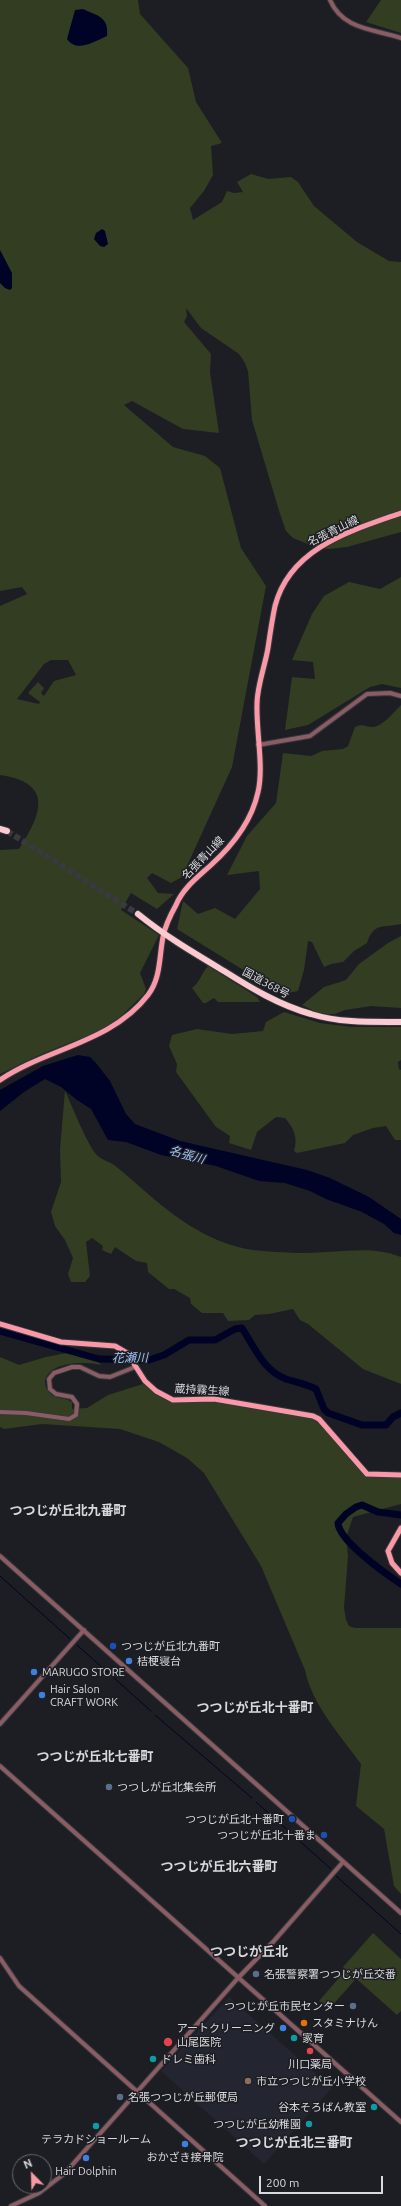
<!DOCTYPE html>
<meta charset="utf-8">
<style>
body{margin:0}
#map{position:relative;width:401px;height:2206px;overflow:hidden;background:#1d1e23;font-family:Ubuntu,sans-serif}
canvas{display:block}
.north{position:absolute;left:12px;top:2154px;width:40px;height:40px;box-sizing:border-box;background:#1d1e23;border:1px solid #68696d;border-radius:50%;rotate:337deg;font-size:11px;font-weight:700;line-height:16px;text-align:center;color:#d8d9dd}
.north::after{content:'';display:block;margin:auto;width:14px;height:18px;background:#f49aa3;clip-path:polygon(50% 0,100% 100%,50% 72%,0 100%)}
.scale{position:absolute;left:259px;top:2176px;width:124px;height:18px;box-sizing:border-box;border:2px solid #d8d9dd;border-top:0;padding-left:5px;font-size:12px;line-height:14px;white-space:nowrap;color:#d8d9dd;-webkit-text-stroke:3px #1d1e23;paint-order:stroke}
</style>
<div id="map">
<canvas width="401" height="2206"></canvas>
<div class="north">N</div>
<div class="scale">200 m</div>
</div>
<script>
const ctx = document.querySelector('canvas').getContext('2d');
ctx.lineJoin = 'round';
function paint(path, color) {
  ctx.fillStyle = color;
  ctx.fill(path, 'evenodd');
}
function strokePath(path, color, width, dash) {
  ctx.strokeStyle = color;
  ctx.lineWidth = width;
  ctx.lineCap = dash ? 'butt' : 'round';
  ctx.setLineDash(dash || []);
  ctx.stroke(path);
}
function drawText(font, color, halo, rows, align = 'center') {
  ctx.font = font + ' Ubuntu,"Noto Sans JP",sans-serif';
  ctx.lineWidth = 3;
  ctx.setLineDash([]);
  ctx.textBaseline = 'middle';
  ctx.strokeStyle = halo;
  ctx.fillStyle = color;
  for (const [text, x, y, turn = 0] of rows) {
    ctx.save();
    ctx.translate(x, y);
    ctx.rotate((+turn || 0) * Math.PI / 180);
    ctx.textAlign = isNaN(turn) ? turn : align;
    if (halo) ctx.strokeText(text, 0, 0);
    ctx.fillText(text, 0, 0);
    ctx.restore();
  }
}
paint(new Path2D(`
 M229,1997L332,2088L264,2164L161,2071Z`), '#232630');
paint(new Path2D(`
 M0,0H138L140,14L188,68L196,102L222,143L211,146L213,175L204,191L190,208L193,220L222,202L227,191L234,193L243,192L237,182L251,174L268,179L291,177L298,182L314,206L357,242L389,261L401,262V532L347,547L329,549L318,548L293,538L286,531L280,514L252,420L248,371L245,363L239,354L201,328L186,308L187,316L184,322L211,354L210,372L219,433L183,429L132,401L124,405L173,447L205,456L220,468L241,548L266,586L232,767L182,877L171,883L152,873L147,878L158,893L174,894L157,909L131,893L121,910L159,935L140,973L146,989L144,994L115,1022L101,1030L37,1056L0,1074V850L19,849C42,814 54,783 0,775V606L27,594L22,587L0,591ZM51,660H68L76,675L54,681L44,696L41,693L44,688L38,682L28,693L40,702L39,704L17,699L44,664Z
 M381,0H401V33L366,22Z
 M401,577V688L382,684L370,687L308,725L285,730L292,677L315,679L313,662L292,660L312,614L324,596L349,582L380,589Z
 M401,705V924C383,928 374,922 367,943L354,951L343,962L331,964L324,967L312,942L308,941L304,970L298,991L288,993L279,992L177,929L183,901L198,914L215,908L235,919L260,889L259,871L227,875L247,836L276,803L283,753L311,756L322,751L343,749L348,746L355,727C362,723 365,727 373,727C383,726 394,712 401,705Z
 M401,936V1008L371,1006L345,1010L335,1014H327L318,1013L302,1005L324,987L346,980L359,964L388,943Z
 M208,966L257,997L260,1002H218L214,998L206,1003H203L192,988C200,982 201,974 208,966Z
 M284,1012L320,1023L352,1027H401V1060L398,1062L399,1069L401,1070V1140H395L386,1126L373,1128L353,1135L345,1143L297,1153L294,1151C298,1137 294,1129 285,1118L276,1117L257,1132L251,1150L229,1143L230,1136L216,1127L176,1072L177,1064L169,1046L172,1035L197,1029L232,1034L263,1031L266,1022Z
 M65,1091C73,1108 85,1139 95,1153C100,1160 112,1162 118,1168C156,1200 189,1234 238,1247C258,1252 279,1252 299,1253C332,1254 369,1244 401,1257V1384L363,1369L308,1324L300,1320L293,1309L269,1314L255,1315L249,1320L228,1321L223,1313H202L191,1304L190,1298L174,1289H169L148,1272L147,1263L136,1261L115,1247L111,1254L102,1250L103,1246L92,1238L86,1242L90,1276L85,1282H71L68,1274L73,1258L65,1240L55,1226L51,1212L61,1182L60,1149Z
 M72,1352L97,1360L101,1365C87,1361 47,1361 45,1382C45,1387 47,1390 50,1393C56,1400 65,1397 72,1402V1409L87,1408L108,1395L143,1384L164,1399L179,1403L214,1400L316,1419L366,1475L401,1477V1504L353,1517L346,1538L348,1556L344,1608L346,1620L349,1626L355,1628H401V1894L394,1886L384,1829L356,1806L361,1764C341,1736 312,1705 305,1670L261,1566L204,1473L187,1458L159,1442L120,1429L42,1424L4,1429L0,1427V1357L19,1365L46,1357Z
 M373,1933L401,1959V2011L397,2015L343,1967Z
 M345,1971L355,1980L329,2009L319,2001Z`), '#333d22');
paint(new Path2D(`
 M83,9C98,16 109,17 107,36C93,42 77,53 67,39L75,10Z
 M102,229L105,231L108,244L104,247L100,246L94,239L96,233Z
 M0,250L12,273V288L10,290L5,288L0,283Z
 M78,1055L90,1057L96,1063L110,1081L126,1114L135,1124L180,1141L307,1170L330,1178L369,1197L401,1219V1235L394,1233L384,1224L362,1212L326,1199L310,1191L285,1183L259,1181L216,1166L161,1155L126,1142L108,1140L91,1109L77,1100L61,1087L45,1079L24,1092L0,1111V1090L43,1066Z`), '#000325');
strokePath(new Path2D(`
 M0,1576L70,1639
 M77,1645L151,1711
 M155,1715L252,1798
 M256,1802L331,1869
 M336,1876L401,1934`), '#000325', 1);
strokePath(new Path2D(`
 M0,1331L99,1359L149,1360L164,1355L189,1340H215L235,1329L242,1328C254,1347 264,1371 286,1379C296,1382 306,1384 316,1389L324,1409L328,1413L362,1425H386L393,1417L401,1413
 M401,1515L378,1512L362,1505L356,1507L346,1514L338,1523C339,1541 386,1574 401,1584`), '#000325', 7);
strokePath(new Path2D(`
 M7,831L138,914`), '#393a3f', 6, [6, 3]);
const minor = new Path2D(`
 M330,0C343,30 374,29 401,38
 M258,745L310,736L367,694L390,693L401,696
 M0,1412L26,1413L69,1419L76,1415L77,1404L72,1397L56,1394L50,1389L49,1379L54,1373L72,1367H80L99,1376L110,1377L135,1367
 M0,1556L401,1913
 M0,1724L84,1630
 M0,1766L401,2122
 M0,1958L19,1986L265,2206
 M11,2206L39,2193L65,2173L238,1978L273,1942L343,1862`);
const major = new Path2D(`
 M0,1080C47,1048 111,1043 148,995C161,978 159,957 163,937C165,926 171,914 176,905C183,888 198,877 211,865C232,846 252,820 258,792C264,767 256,731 257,704C257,686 265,666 268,648C270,634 272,620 275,606C290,548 350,531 401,513
 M0,1324L61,1342L115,1346L127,1353L145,1381L156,1391L173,1400L214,1399L313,1416L319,1419L367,1474L401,1475
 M401,1528L388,1551L392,1563L401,1573`);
const highway = new Path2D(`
 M0,829L7,831
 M138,914C165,936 194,953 224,971C251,988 279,1005 311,1014C340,1023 371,1022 401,1022`);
strokePath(minor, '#37383d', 6);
strokePath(major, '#37383d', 7);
strokePath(highway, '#37383d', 8);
strokePath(minor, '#8a5c63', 4);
strokePath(major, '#f999a8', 5);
strokePath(highway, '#facad0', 6);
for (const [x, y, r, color] of [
 [113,1646,4,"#1a4fb4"],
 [129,1661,4,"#3f7fe0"],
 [34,1672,4,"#3f7fe0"],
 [42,1695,4,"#3f7fe0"],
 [109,1787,4,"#5c6f8a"],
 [292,1819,4,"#1a4fb4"],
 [324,1835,4,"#1a4fb4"],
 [256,1974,4,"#5c6f8a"],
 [353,2006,4,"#5c6f8a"],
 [304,2023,4,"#e8710a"],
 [283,2028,4,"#3f7fe0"],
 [294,2038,4,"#0f9aa8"],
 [168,2042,5,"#e0444e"],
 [310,2051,4,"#e0444e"],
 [153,2059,4,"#0f9aa8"],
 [248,2081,4,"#8d6e63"],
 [120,2097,4,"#5c6f8a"],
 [374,2107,4,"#0f9aa8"],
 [309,2124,4,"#0f9aa8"],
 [96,2126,4,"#0f9aa8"],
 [185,2144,4,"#3f7fe0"],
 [86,2158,4,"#3f7fe0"]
]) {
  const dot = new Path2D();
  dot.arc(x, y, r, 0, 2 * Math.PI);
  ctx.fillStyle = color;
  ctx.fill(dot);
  strokePath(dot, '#1d1e23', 1.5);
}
drawText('11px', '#d8d9dd', '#1d1e23', [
 ["名張青山線",333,531,-26],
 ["名張青山線",203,858,-46],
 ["国道368号",266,983,28],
 ["蔵持霧生線",202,1390,3]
]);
drawText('11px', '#d8d9dd', '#1d1e23', [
 ["つつじが丘北九番町",121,1646],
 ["桔梗寝台",137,1661],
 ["MARUGO STORE",42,1672],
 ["Hair Salon",50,1689],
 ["CRAFT WORK",50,1702],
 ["つつしが丘北集会所",117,1787],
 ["つつじが丘北十番町",284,1819,"right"],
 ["つつじが丘北十番ま",316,1835,"right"],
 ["名張警察署つつじが丘交番",264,1974],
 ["つつじが丘市民センター",345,2006,"right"],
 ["スタミナけん",312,2023],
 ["アートクリーニング",275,2028,"right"],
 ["家育",302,2038],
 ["山尾医院",177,2042],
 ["ドレミ歯科",161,2059],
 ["川口薬局",310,2064,"center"],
 ["市立つつじが丘小学校",256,2081],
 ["名張つつじが丘郵便局",128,2097],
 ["谷本そろばん教室",366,2107,"right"],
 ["つつじが丘幼稚園",301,2124,"right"],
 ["テラカドショールーム",96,2139,"center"],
 ["おかざき接骨院",185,2157,"center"],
 ["Hair Dolphin",86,2171,"center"]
], 'left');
drawText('italic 12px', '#9fc2f8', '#1d1e23', [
 ["名張川",187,1155,16],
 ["花瀬川",130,1358,-1]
]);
drawText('bold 13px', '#d8d9dd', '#1d1e23', [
 ["つつじが丘北九番町",68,1511],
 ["つつじが丘北十番町",255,1708],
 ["つつじが丘北七番町",95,1757],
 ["つつじが丘北六番町",219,1867],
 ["つつじが丘北",249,1952],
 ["つつじが丘北三番町",294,2143]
]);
</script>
